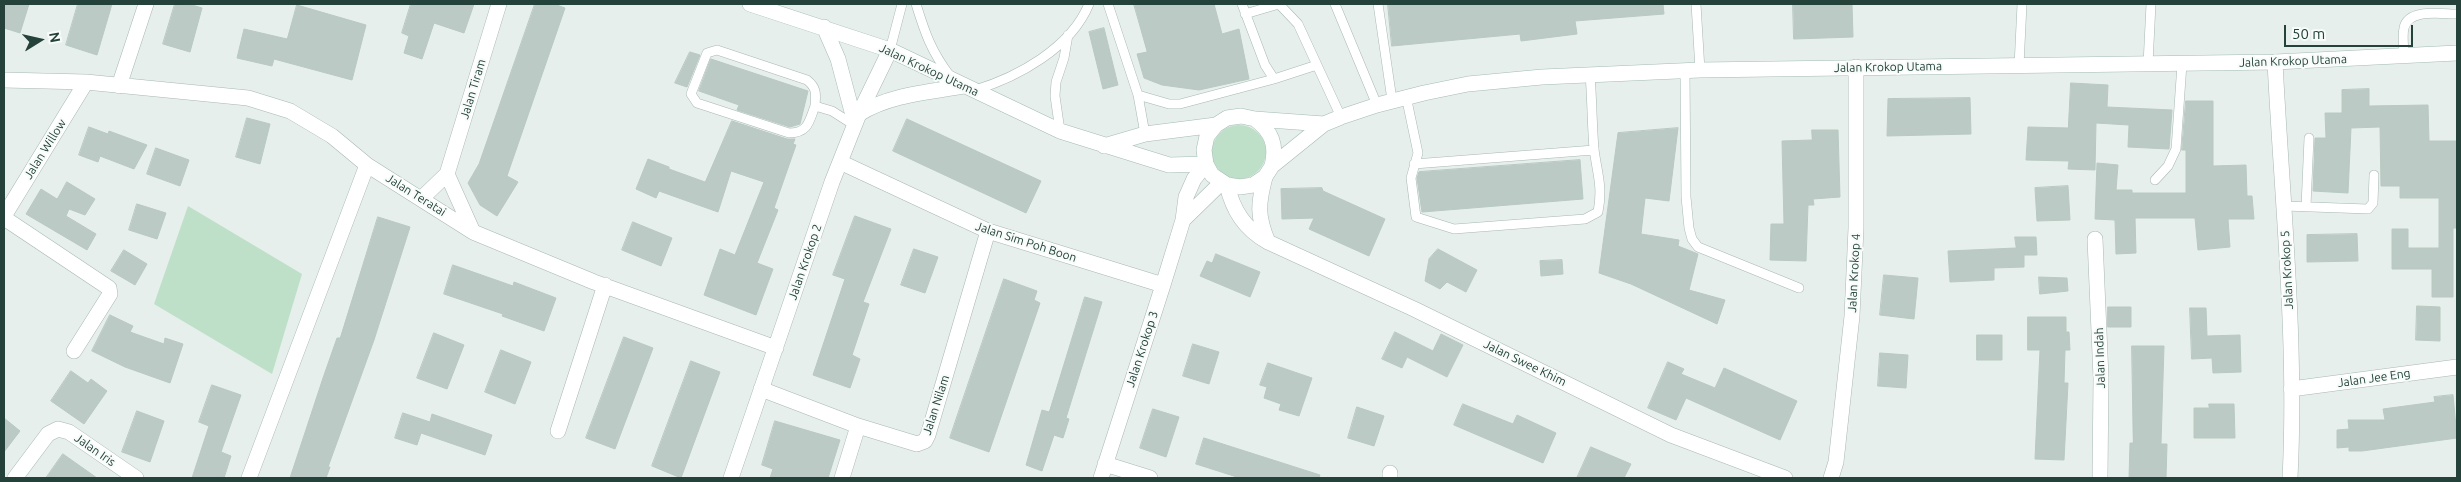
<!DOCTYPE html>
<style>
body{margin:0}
#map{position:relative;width:2461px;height:482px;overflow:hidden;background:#e6efeb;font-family:Ubuntu,sans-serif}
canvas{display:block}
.frame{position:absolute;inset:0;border:5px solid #24423a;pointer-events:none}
.north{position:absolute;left:15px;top:15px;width:50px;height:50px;-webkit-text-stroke:4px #f7fbf9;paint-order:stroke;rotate:80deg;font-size:14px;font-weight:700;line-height:20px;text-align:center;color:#24423a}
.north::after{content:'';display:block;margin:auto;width:18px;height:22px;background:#24423a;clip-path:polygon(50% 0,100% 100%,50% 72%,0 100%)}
.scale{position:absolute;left:2284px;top:25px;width:129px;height:22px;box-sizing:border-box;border:2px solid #24423a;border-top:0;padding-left:6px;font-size:15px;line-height:18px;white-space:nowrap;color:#24423a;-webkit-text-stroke:4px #f7fbf9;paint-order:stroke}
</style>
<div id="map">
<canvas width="2461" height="482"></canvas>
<div class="frame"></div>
<div class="north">N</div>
<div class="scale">50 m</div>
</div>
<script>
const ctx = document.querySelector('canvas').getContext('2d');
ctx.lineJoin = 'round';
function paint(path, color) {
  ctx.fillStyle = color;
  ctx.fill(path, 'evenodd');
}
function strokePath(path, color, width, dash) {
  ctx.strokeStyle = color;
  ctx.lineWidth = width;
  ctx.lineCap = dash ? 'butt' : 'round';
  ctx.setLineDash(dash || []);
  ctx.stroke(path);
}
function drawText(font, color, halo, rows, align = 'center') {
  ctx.font = font + ' Ubuntu,sans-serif';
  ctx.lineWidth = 4;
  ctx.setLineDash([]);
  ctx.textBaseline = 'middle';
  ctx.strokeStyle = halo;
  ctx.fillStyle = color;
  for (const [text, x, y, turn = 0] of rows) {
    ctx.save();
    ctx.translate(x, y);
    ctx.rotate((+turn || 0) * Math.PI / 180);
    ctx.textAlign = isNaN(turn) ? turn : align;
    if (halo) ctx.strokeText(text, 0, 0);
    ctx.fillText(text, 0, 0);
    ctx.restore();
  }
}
paint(new Path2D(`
 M1212 152a27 27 0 1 1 54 0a27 27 0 1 1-54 0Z
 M188,206L302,274L272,374L154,304Z`), '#bfe0c8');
const building = new Path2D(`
 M4,4H29L20,33L4,28Z
 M78,4H112L97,55L66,45Z
 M175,4H189L202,8L190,52L163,44Z
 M411,4H474L464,33L434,23L422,59L404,53L409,36L402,33Z
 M535,4H554L565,8L507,176L518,182L497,216L480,205L468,183L479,164Z
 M1134,4H1214L1222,34L1239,29L1249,79L1199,90L1162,85L1144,78L1137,54L1147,52Z
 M1388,4H1663L1664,14L1575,21L1577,34L1521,41L1520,34L1392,46Z
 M1793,4H1852L1853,37L1794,39Z
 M297,5L366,25L352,80L274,59L272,66L237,58L244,29L287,39Z
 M1104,28L1118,85L1103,89L1089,32Z
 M690,52L700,55L687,87L675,83Z
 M711,59L808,91L800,124L790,127L737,110L739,105L699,91Z
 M2071,83L2108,85L2107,107L2172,110L2169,149L2128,147L2129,125L2096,123L2095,170L2068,169L2069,161L2026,160L2028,127L2068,128Z
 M2369,89V106L2428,105L2429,141H2457V228H2453V297H2432V269H2392V229H2408V248H2439V198H2400V186H2381L2380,127L2351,128L2348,193L2313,191L2315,138H2326L2325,113H2342V90Z
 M1970,98L1971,134L1887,136L1888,99Z
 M2186,101H2213V166L2246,165L2247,196H2252L2254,219H2228L2230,247L2198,250L2195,218H2135L2136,253L2116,254L2115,220L2095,219L2097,163L2118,165L2116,190H2132V193H2186V150H2182Z
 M247,118L270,124L260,164L236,157Z
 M907,119L1041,181L1026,213L893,151Z
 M732,121L787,139H795L793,144L796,145L774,208L778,210L757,263L773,269L756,315L704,295L720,249L735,255L764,182L731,171L718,212L659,191L656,198L636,189L648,159L669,167V169L705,182Z
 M89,127L108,134L109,131L147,145L134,169L100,156L98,162L79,155Z
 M1678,128L1669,201L1645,198L1641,234L1679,240L1678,246L1698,254L1689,290L1725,300L1717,324L1631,284L1599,273L1618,133Z
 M1812,130H1838L1840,197L1813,199L1814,205H1808L1806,261L1770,260L1771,224H1784L1782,141L1812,140Z
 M156,148L189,160L180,186L147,174Z
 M1580,160L1583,199L1422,212L1417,178L1419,172Z
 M67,182L95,199L85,215L69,209L66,216L96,234L87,250L26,214L41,189L57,199Z
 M2068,186L2070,220L2037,221L2035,188Z
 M1322,188L1323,191L1385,219L1369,256L1309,229L1314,218L1282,219L1281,189Z
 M137,204L166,213L157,239L129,230Z
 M855,216L891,229L863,302L869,304L852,355L860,359L850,388L813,375L845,279L833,275Z
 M378,217L410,227L374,340L328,467H330L326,478H290L323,378L337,338H340Z
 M633,222L672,238L661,266L622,250Z
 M2357,234L2358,261L2307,262V235Z
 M2015,237H2036L2037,255H2024V267L1994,268V280L1950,282L1948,251L2016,248Z
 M914,249L938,257L925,293L901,285Z
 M1438,249L1477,270L1466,292L1447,282L1440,289L1425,281L1429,259Z
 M124,250L147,264L135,285L111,271Z
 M1216,254L1260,272L1250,297L1200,276L1207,261L1212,263Z
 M1562,260L1563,274L1541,276L1540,261Z
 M453,265L513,286L514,282L556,298L544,331L502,316L503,314L444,294Z
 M1884,275L1918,278L1914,319L1880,315Z
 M2039,277L2067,278L2068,291L2040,294Z
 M1004,279L1037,291L1034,300L1040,303L989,452L950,438Z
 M1085,297L1102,302L1066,418L1069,419L1063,438L1054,435L1042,471L1026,465L1042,410L1049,412Z
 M2417,306L2440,307V341L2416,340Z
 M2108,307H2131V327H2108Z
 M2190,308H2206L2207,336L2240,335L2241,372L2213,373L2212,358L2192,359Z
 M110,315L133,326L130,332L164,344L165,338L183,344L170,383L125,367L92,351Z
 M2028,317H2066V332H2069L2070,350H2065L2064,383H2068L2064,460L2035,459L2040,350H2028Z
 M1395,332L1433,351L1441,334L1463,345L1447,377L1407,357L1402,368L1382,359Z
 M434,333L464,345L447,389L417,378Z
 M1977,335H2002V360H1977Z
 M624,337L653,348L615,449L586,438Z
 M1193,344L1219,352L1209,384L1183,376Z
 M2132,346H2164L2161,444H2167L2166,478H2129L2130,443H2133Z
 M501,350L531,362L515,404L485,392Z
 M1880,353L1908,355L1906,388L1878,386Z
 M691,361L720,372L681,478L652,466Z
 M1668,362L1684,369L1681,374L1715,388L1724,368L1797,401L1780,440L1686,398L1676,420L1648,408Z
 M1268,363L1312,378L1299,416L1279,410L1281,404L1264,398L1267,387L1260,385Z
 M71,371L88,383L91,379L107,391L84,424L51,401Z
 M212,385L241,395L221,452L231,456L224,478H192L209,426L199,422Z
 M2453,395L2457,438L2362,451H2349V447L2337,448V430L2349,429L2348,420H2385L2383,409L2435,402L2434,397Z
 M1463,404L1513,424L1517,415L1556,433L1543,463L1454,425Z
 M2209,404H2234L2235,438H2194V408H2209Z
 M1357,407L1384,416L1374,446L1348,438Z
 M1153,409L1179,417L1166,457L1140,448Z
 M137,411L164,421L150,462L122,452Z
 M403,413L430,422L432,414L492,435L485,455L421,433L417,445L395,438Z
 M4,418L20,431L4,452Z
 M775,421L840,440L828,478H770L773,469L762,465Z
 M1204,438L1320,475L1319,478H1240L1196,464Z
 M1591,447L1631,464L1624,478H1577Z
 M63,454L97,478H46Z`);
paint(building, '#bbcac4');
strokePath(building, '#b8c9c2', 1);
const lane = new Path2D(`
 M916,4C925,33 931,51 950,76
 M1108,4L1138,95L1145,134
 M1242,4L1265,65L1274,79
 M1279,4L1298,24L1341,117
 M1335,4L1377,105
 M1378,4L1392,100
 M1696,4L1700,70
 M1245,14L1279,4
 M890,50L902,4
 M2404,55C2404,47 2402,36 2404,28C2408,8 2442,14 2457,14
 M2148,64L2151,4
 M2019,66L2022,4
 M1685,70L1686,197L1689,228L1692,239L1698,247L1799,288
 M975,90C1018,77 1071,48 1089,4
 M1138,95L1169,104H1180L1274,79L1317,65
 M1406,96L1418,153L1411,178L1416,217L1454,229L1585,219L1598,212C1603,186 1597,173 1594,149C1592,125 1592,99 1590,74
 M815,106C809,122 808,133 789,133L697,103L691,94L707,53L717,50L807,80C817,88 816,94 815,106L832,111L854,125
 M1060,131L1055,96L1056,82L1064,58L1068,35
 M1414,164L1594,150
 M2155,180L2168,166L2176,149L2182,64
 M2284,206L2368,209L2373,203L2374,175
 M2306,206L2309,138`);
const street = new Path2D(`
 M2275,62C2282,201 2297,340 2290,478
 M4,80L86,82L248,98L290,111L332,136L367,165
 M119,86L146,4
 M840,162L988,231L1163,285
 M447,174L473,232
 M1265,177C1258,204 1257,216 1268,242
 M1227,185C1233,211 1245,229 1268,242L1414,309L1671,435L1785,478
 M422,198L447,174L499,4
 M4,216L86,82
 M4,218L109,288L110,294L74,351
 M1183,220L1221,183
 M2095,239L2101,378L2100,478
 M761,389L858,426L917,444L925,441L928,435L988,231
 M2291,389L2457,367
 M558,431L605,285
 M1105,464L1150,478
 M15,478L48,434L58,429L69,432L136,478
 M249,478L367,165L473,232L594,282L776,348
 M731,478L832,182L859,114L890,50
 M842,478L858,426
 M1101,478L1163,285L1183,220L1186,197L1194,179L1206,164
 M1390,478V473
 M1831,478L1836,462L1852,316L1856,228V67`);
const secondary = new Path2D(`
 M750,4L890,50L1060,131L1169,165L1206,164
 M824,27L838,59L855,123
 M859,114C889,95 929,92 964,86
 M1255,119C1272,132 1277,145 1272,166
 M1324,124L1255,119L1241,116L1227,118L1216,125L1207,136L1204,150L1206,164L1212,175L1227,185L1240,187L1253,185L1265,177L1272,166L1324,124L1341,117L1377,105L1424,93L1468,84L1542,77L1700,70L2275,62L2457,53
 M1104,146L1145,134L1216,125`);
strokePath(lane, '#a8b8b2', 10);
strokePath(street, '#a8b8b2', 16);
strokePath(secondary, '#a4bbb3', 16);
strokePath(lane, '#fff', 9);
strokePath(street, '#fff', 15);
strokePath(secondary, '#fff', 15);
drawText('12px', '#24423a', '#f7fbf9', [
 ["Jalan Krokop Utama",2293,61,-2],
 ["Jalan Krokop Utama",1888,67,-1],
 ["Jalan Krokop Utama",929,70,25],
 ["Jalan Tiram",473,89,-73],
 ["Jalan Willow",45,149,-58],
 ["Jalan Teratai",416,195,32],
 ["Jalan Sim Poh Boon",1026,242,18],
 ["Jalan Krokop 2",805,262,-71],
 ["Jalan Krokop 5",2287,270,-93],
 ["Jalan Krokop 4",1854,273,-87],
 ["Jalan Krokop 3",1142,349,-72],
 ["Jalan Indah",2100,358,-92],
 ["Jalan Swee Khim",1525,363,26],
 ["Jalan Jee Eng",2374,378,-8],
 ["Jalan Nilam",936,405,-72],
 ["Jalan Iris",95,450,35]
]);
</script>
